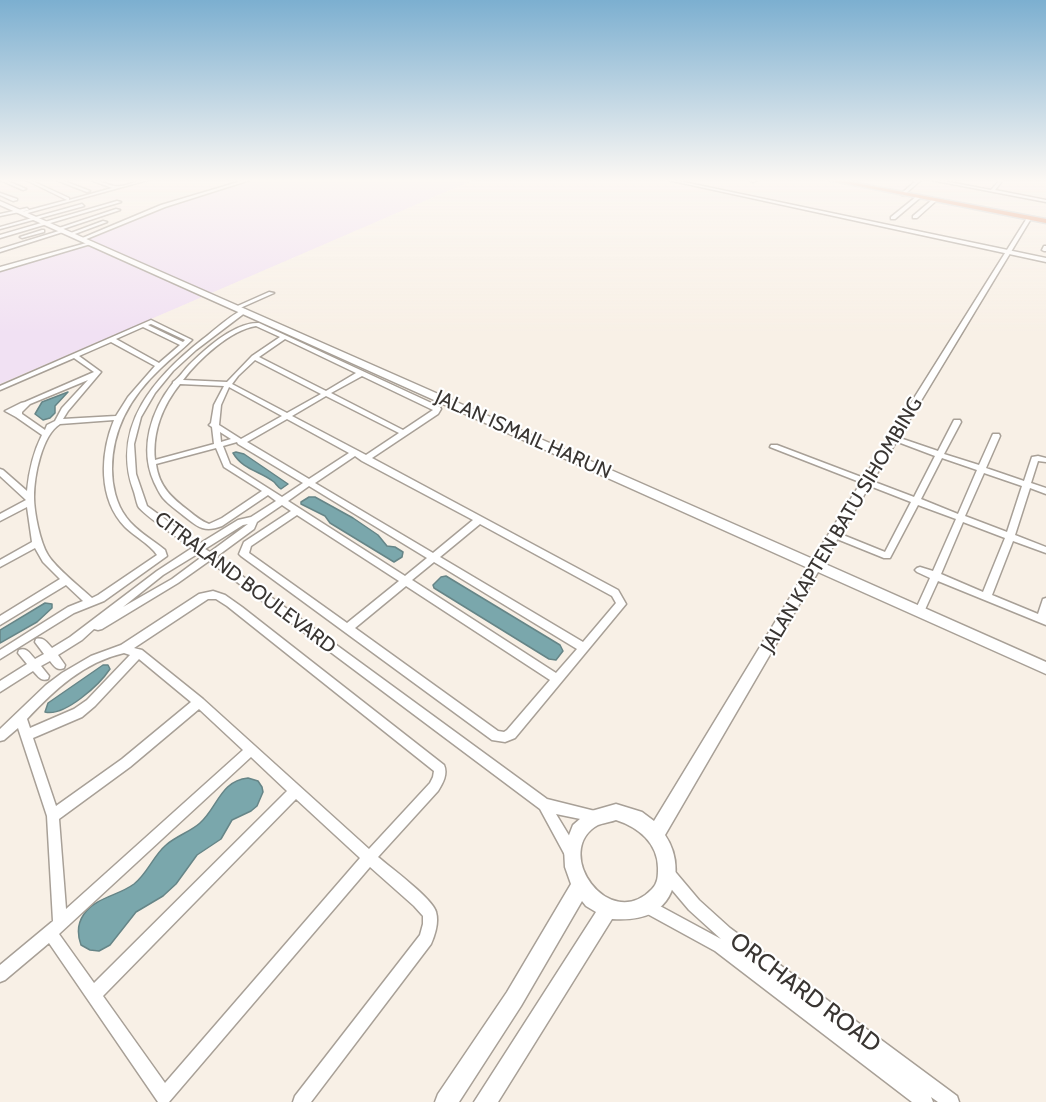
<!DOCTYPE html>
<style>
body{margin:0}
canvas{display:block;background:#f8f0e6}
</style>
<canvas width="1046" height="1102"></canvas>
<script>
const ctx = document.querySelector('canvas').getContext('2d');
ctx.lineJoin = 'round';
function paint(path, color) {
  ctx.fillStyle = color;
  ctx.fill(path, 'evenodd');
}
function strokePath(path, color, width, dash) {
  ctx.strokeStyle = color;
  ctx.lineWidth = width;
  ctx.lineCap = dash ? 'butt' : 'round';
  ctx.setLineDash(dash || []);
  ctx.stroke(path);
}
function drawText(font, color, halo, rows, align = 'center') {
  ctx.font = font + ' Cabin,sans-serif';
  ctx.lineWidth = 4.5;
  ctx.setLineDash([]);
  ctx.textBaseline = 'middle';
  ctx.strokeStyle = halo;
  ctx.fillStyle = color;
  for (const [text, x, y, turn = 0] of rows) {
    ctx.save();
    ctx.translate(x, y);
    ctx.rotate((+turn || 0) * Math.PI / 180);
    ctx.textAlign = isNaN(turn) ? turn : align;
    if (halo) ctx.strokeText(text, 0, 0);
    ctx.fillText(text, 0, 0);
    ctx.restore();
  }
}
paint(new Path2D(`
 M248,180H473L209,294L86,238L164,206Z
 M87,245L202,297L0,384V270Z`), '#f1e1f3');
const water = new Path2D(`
 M68,392L55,406V413L50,418L43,420L35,414L42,402Z
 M236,452L244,454L288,484L281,489C278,487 276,484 274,482C260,471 243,470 233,453Z
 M309,497H315L353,518L378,535L387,546L395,547L403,552L402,557L394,562L330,523L325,516L301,504V502Z
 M446,576L560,645L563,651L556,660L549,659L434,588L433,585L441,577Z
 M45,603L52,604V608L37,622L0,643V630Z
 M103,665H108L110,669C100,684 65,717 45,712L48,703Z
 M248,778L258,781L262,787L263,792L257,806L251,811L232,820L221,839L197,855L176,884L163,896L136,912L110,945L99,951L90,950L81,945C77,934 77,924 84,914C96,897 118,896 134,884C148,873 153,856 166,845C176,836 190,832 200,823C218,807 220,781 248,778Z`);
paint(water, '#7aa7ac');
strokePath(water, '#668587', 1.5);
const minor = new Path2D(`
 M0,180H5L26,189L23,190Z
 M26,180H30L69,198V200L112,188L91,180C100,180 107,185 115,186C125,188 137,179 148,180L24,214L22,212L67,200Z
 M56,180H61L90,191L87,192Z
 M245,180H250L165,207L84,240L80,239L161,205Z
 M668,180H674L1046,258V262Z
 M753,180H757L753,182L751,181Z
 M917,180H921L904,195H902V193Z
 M931,180H938L991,190L1000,180L1002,181L995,190L1046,200V202Z
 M0,193L17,199V200L13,201L0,195Z
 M917,196L921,197L895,219H891V217Z
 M933,199L937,200L917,218H913V216Z
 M117,201L121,202L0,238V235Z
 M82,204L84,206L0,229V227Z
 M27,208L29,210L0,216V214Z
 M116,209L120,210L60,230L56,229Z
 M103,221L107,222L72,235L68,234Z
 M42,230H44V232L22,238L20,237Z
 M62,230L66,231L0,252V249Z
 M90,242L94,243L0,271V267Z
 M1044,246H1046V251H1044L1042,250Z
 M269,292L274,293L238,309L233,308Z
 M244,309L246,310V312L196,350L173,371L155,393L141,417L134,444L136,474L147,506L199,544L238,520L251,517L276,501L268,495L222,526C204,533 198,527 184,516C177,510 169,505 163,498C159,493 157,488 154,482C139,448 151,411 173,383V382C179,378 184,370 189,365C206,348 235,322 259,323L440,407L441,409L438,414L372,458L618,590L626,604L515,738L505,742L492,740L241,556L239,554L244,542L291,511L282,505L257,522L254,529L216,557L547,799L599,812L601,816L599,820L595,822L556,814L576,847L578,852L576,857L571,859L566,857L540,809L209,561L178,583L102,629L98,630L94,629L82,640L58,655L65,665L64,668C57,671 54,666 50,661L41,666L49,676L48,679C41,682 38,676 33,671L0,692V681L27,664L18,653L19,650C27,647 30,654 35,659L44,654L35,642L36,639C44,637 47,643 52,648L70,637L157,571L192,548C183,541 142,514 138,506C136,501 135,494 133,489C111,425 156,376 203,339C216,329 229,316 244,309ZM256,326L280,337L252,356L227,382L183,380C198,360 230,330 256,326ZM285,339L356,373L326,391L259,357ZM255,360L321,394L287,413L232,384L238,376ZM362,376L433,410L403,430L331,393ZM180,384L224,386L214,405L211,423L209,425L212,427L214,444L155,460C152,432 163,405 180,384ZM229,387L282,416L241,439L219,425L221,405ZM326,396L399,433L366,455L292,416ZM287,419L349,453L309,479L247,442ZM220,432L231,439L221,442ZM237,442L238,444L303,483L282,497L230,464L223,446ZM216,448L224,467L262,491L222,518L209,524C201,521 195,516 189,511C172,498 159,487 156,464ZM355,456L362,461L473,520L433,553L315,483ZM309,486L427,558L405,576L288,501ZM297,515L399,581L347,623L249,553L251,546ZM248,524L210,552L205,549L243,525ZM480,524L612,596L616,603L583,642L440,557ZM199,553L203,556L172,579L123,607L163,575ZM434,562L577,649L556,673L412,580ZM406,586L550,680L507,730L504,732L498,731L355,628Z
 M151,320L192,340C182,350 171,358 161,368C132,395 112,428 112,469C112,485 116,504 126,517C136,531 152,539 165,550L167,556L104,601L74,613L0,659V650L68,607L83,601L66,585L0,625V616L60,579L43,562L35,548L0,567V560L32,542L27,507L0,521V514L26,500L0,476V469L3,470L27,491C29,471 33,453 42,435L16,417L5,411L21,403L25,402L94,372L74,358L0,390V386ZM151,324L185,340L183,342L148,325ZM143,327L180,345L159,363L116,339ZM111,342L155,366L128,397L116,416L63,419L68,411L101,372L79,356ZM88,380L62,408L55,421L47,425L45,430L22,414V412L30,404ZM114,420C100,454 98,499 125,527C135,537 150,544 157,555L98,595L92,598C80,587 56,568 48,555C40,542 34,512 34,497C34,476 42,435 60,424Z
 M954,420H960L961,422L944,454L979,465L992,436L993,434H999L1000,436L986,468L1024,481L1032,457L1038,456L1046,458V462L1038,461L1031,483L1046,488V494L1030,488L1015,535L1046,547V553L1013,541L992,595L1038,614L1043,599L1046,598V625L938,581L923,614H917L915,611L930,578L917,572L915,570L917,568L920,567L933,571L956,519L918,505L890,558H884L832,537L831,535L835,532L838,533L885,552L911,502L770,447L771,445H777L914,497L935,456L890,439L894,437H897L938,451ZM942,458L977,470L958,514L921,499ZM984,473L1022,486L1007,532L965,516ZM963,522L1005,538L983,592L941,574Z
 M213,591L225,595L242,607L444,765C448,774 443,783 438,791L378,857C390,867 433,899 436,912C439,922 435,935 431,944L311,1102H293L295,1096L420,935L423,924V916L414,906L370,867L169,1102H158L49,943L5,980L0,982V965L53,921L47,816L18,728L4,740L0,741V729L46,685L62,673L91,656L121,645L199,594ZM208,599H216L227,606L434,771L433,777L430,783L369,849L203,699L142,650L134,648ZM124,653L130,655L87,700L74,709L30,728L27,719C54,690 84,662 124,653ZM139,659L191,702L122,759L56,806L33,738L82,717L95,706ZM199,709L243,750L66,909L59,819L130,767ZM251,757L287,791L94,983L59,934ZM296,799L360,858L165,1083L103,996Z
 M667,866L672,868L699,900L730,928L957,1096L959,1102H938L931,1097L933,1102H912L715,951L642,911L640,906L642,901L647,899L721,939L689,910L662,878L660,873L662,868Z`);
const tertiary = new Path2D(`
 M0,201L813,559L1027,218L1032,217L823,563L1046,662V674L818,572L665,835C681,858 680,896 654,912C641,919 627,920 612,919L498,1102H474L596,912L586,906L582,901L521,1006L459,1102H435L438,1094L507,992L571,884L565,867L564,848L573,825L588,812L616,804L642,812L654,821L808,568L0,205ZM616,820C638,827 658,843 658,868C658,876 658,883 652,889C609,934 551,851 598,825C603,823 611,822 616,820Z`);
const trunk = new Path2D(`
 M828,180H840L1046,219V223Z`);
strokePath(minor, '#a8a097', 3);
strokePath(tertiary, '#a8a097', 3);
strokePath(trunk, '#cfcfce', 3);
paint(minor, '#fff');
paint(tertiary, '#fff');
paint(trunk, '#e49c7a');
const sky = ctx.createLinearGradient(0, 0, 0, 334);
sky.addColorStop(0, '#7cafd0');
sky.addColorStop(0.54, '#fcf8f4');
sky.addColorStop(1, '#fcf8f400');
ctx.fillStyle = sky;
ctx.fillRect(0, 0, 1046, 334);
drawText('20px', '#393532', '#fff', [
 ["JALAN ISMAIL HARUN",523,435,24],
 ["JALAN KAPTEN BATU SIHOMBING",842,525,-59],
 ["CITRALAND BOULEVARD",245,583,37]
]);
drawText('24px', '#393532', '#fff', [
 ["ORCHARD ROAD",805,993,37]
]);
</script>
